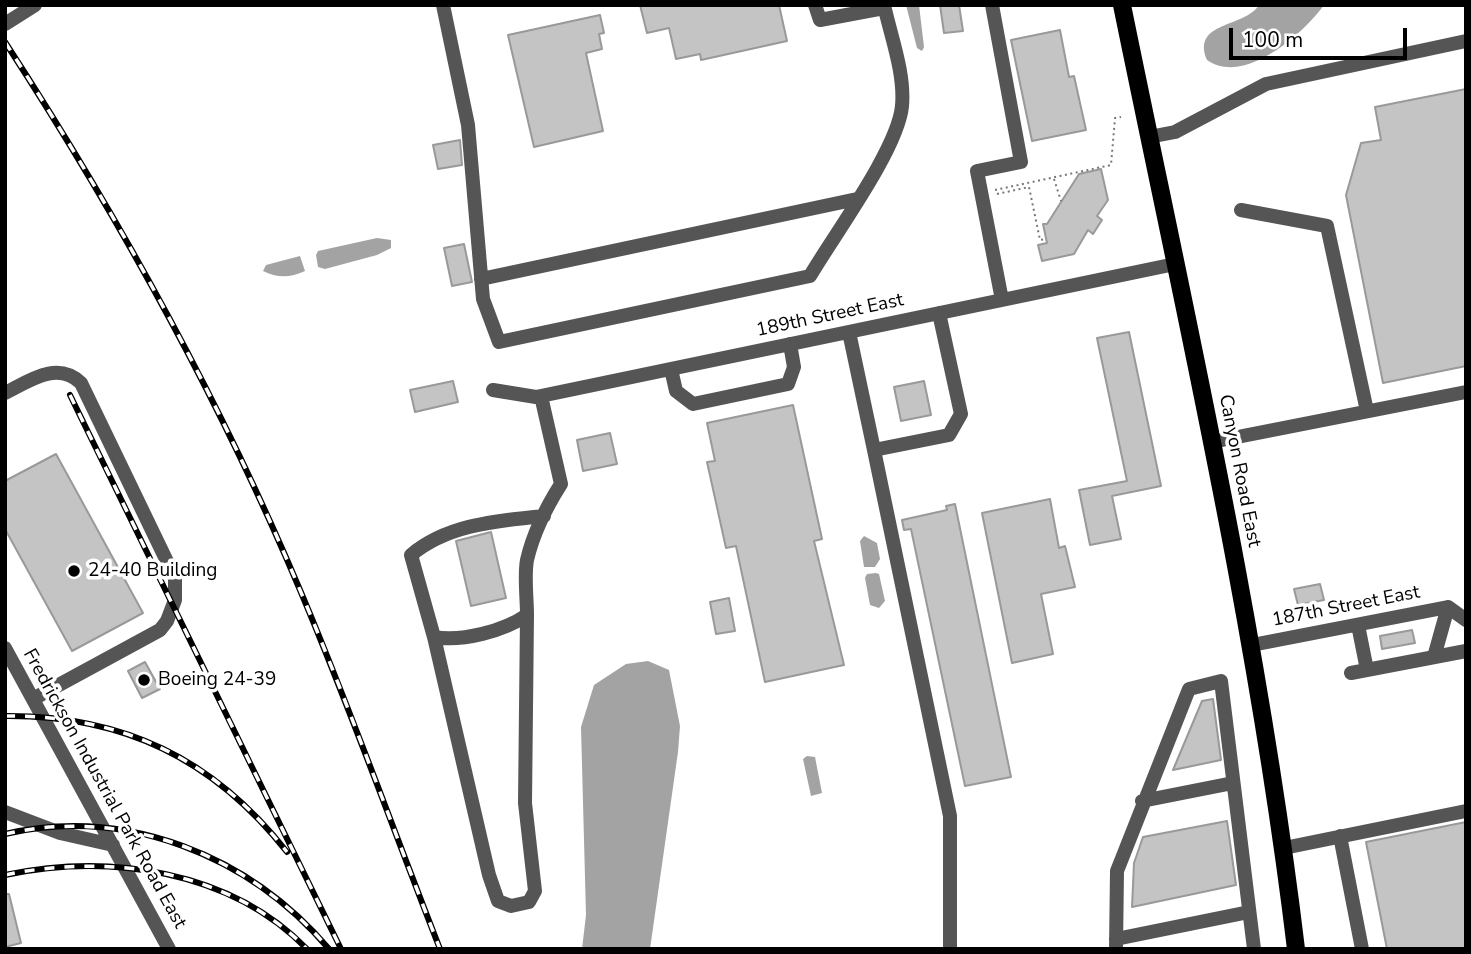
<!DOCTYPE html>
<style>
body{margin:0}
#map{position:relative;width:1471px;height:954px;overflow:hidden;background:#fff;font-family:"Nunito Sans",sans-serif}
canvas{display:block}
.frame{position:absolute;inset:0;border:7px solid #000;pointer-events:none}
.scale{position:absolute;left:1229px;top:28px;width:178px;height:32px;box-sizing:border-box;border:4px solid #000;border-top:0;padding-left:9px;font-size:21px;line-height:24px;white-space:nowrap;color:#000;-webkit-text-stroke:5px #fff;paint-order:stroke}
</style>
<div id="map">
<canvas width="1471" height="954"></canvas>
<div class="frame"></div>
<div class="scale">100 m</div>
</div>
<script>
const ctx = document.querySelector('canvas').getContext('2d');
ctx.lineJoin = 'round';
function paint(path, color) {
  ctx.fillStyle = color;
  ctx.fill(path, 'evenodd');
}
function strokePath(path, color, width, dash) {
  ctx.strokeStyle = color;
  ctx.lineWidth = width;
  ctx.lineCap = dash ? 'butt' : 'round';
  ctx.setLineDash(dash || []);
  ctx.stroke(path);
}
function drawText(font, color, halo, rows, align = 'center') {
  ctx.font = font + ' "Nunito Sans",sans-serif';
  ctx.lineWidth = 7;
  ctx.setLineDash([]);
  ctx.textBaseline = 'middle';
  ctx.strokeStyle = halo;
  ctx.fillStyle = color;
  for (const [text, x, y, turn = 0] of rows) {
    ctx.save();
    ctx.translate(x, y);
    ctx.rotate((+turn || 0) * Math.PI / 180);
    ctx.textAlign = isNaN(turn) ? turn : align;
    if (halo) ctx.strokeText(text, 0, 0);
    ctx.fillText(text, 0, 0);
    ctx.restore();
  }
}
paint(new Path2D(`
 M906,5H919L924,47L922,51L917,48Z
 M1259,5H1324C1302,35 1244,86 1207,60C1191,21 1245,28 1259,5Z
 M377,238L391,240V248L377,255L325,269L318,267L316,255L318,251Z
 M300,256L305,271C290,278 277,278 263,271L266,265Z
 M864,536L877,543L880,559L875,567H864L860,541Z
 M876,573L879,574L885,601L879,608L870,605L865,578L867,574Z
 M648,661L669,670L680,726L678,752L650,949H582L586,915L581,727L594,685L626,664Z
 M807,756L815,757L822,793L811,796L803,759Z`), '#a3a3a3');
const building = new Path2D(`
 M640,5H779L787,41L701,60L700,54L676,59L669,28L647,33Z
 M940,5H959L963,31L944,33Z
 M600,15L604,33L599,34L602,49L586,53L603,131L534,147L508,35Z
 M1060,30L1069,77L1074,76L1086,130L1032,141L1011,40Z
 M1466,89V366L1383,383L1346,195L1361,143L1381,140L1375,107Z
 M460,140L462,165L438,169L433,145Z
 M1101,169L1108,200L1097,216L1102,220L1093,234L1088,230L1074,254L1042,261L1038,245L1047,243L1043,224H1047L1079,174Z
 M464,244L472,282L452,286L444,248Z
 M1129,332L1161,486L1112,496L1121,539L1090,545L1079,490L1127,481L1097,338Z
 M453,381L458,402L415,412L410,390Z
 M924,381L931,415L901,421L894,387Z
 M793,405L822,539L814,541L844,665L765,682L736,546L726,548L707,462L715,461L707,423Z
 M610,433L617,464L583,471L577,440Z
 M56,454L143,613L72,651L5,529V481Z
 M1050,499L1059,548L1065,546L1075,587L1041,594L1053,654L1012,663L982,513Z
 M955,504L1011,777L965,786L911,529L904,530L902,520L947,510L946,506Z
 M491,532L506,598L471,606L456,541Z
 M1320,584L1324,600L1298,605L1294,589Z
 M729,598L735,631L716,634L710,602Z
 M1412,630L1415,643L1382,649L1380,636Z
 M145,662L160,689L142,698L128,671Z
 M1213,699L1221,760L1173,770L1202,701Z
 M1227,821L1236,885L1132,907L1134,863L1143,837Z
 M1466,822V949H1387L1366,842Z
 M5,894H9L21,943L5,947Z`);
paint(building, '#c4c4c4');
strokePath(building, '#999', 2);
strokePath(new Path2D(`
 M1054,179L1061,201
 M995,190L1111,165L1115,118L1121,117
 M997,194L1029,187L1040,240L1046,239`), '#777', 2, [2, 3.5]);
strokePath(new Path2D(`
 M443,5L468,125L483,299L499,342L810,276C834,235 898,149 902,106C905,73 891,37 884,5
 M815,5L820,20L884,8
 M992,5L1021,162L977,171L1002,300
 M5,24L35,5
 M1149,137L1175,132L1266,84L1466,41
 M1241,210L1327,226L1367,411
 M481,279L857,199
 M849,332L874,450L949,435L961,414L939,313
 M671,369L676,391L693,404L788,384L794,367L790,344
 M493,390L536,397L1175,264
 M5,393C29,381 57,360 81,383L175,578V600L167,621L160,630L33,699
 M541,396L561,484C547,506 533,534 527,560C524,576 527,598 527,615C504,631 462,642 434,637L411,555C448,524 497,521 544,516
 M1212,442L1466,392
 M874,450L950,816V949
 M1448,607L1466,620
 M1358,625L1367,670
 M434,637L489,875L498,901L511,906L529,902L535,891L525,803L527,615
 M1252,645L1448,607
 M5,648L169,949
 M1434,657L1448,607
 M1351,673L1466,651
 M1142,801L1233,783
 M5,812L60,833L113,845
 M1340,836L1362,949
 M1284,848L1466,811
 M1116,939L1249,912
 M1116,949L1117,871L1189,689L1221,681L1254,949`), '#555', 14);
strokePath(new Path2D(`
 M1122,5C1186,319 1258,631 1296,949`), '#000', 18);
const rail = new Path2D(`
 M5,42C118,216 219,398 300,590C350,708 393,829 440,949
 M70,395L341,949
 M5,716C123,715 214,759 287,852
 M5,834C127,806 250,856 329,949
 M5,875C109,853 230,870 307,949`);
strokePath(rail, '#000', 6);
strokePath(rail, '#fff', 3.5, [10]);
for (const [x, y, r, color] of [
 [74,571,7,"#000"],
 [144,680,7,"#000"]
]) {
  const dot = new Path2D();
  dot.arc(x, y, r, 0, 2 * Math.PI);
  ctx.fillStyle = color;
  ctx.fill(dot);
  strokePath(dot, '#fff', 2.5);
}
drawText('19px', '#000', '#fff', [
 ["189th Street East",830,316,-12],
 ["Canyon Road East",1239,471,79],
 ["187th Street East",1346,607,-11],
 ["Fredrickson Industrial Park Road East",104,789,61]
]);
drawText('19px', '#000', '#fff', [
 ["24-40 Building",88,571],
 ["Boeing 24-39",158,680]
], 'left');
</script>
